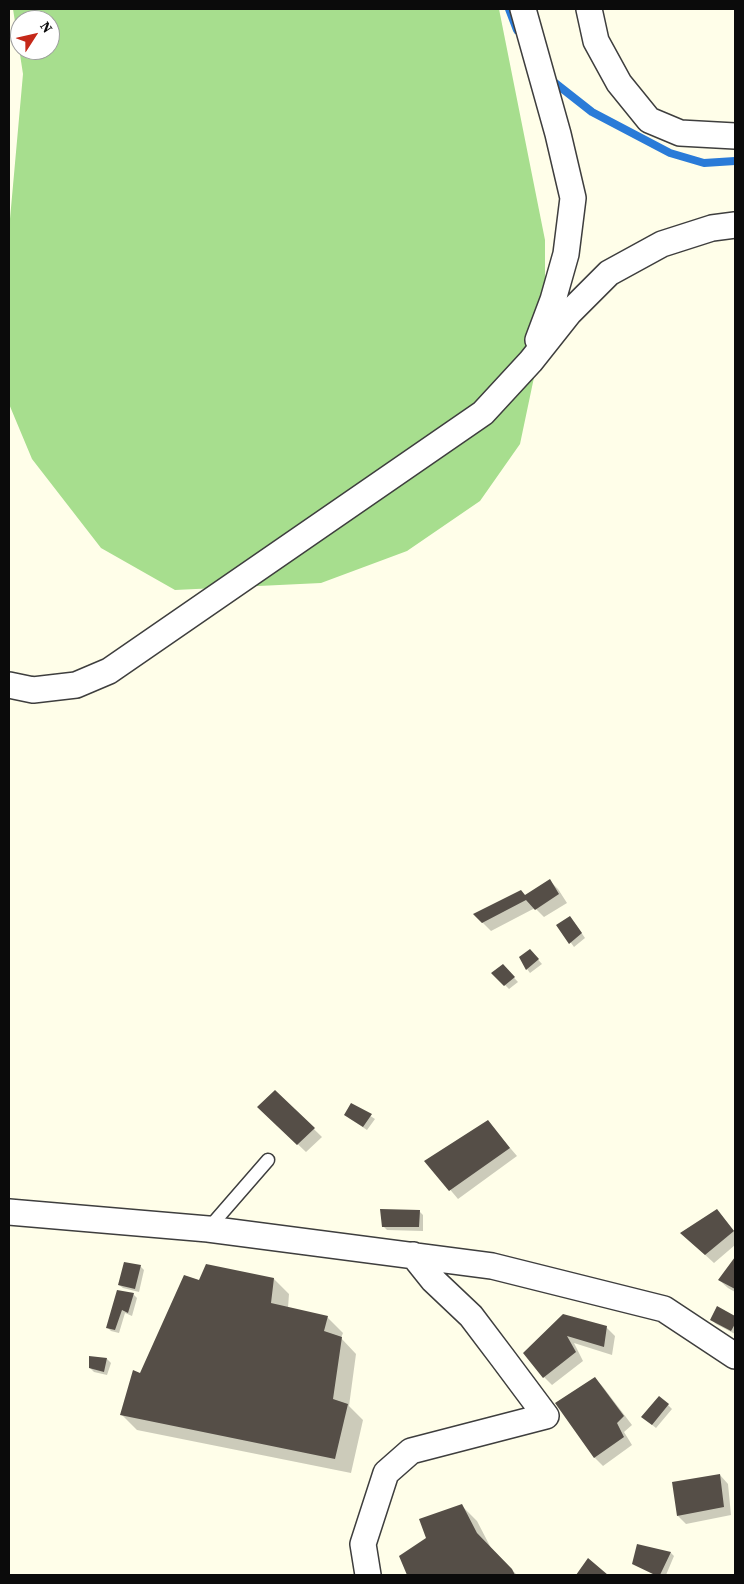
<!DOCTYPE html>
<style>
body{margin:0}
#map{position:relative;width:744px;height:1584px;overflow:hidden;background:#fffee9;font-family:"Source Serif 4",serif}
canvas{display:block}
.frame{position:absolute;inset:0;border:10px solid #0b0b0b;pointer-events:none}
.north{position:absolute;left:10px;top:10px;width:50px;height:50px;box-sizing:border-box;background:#fff;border:1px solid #9d9d9d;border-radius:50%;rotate:55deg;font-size:14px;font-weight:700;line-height:20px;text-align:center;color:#0b0b0b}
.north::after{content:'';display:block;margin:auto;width:18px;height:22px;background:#c52819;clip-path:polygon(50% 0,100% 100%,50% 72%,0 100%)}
</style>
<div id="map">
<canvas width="744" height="1584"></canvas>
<div class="frame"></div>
<div class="north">N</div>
</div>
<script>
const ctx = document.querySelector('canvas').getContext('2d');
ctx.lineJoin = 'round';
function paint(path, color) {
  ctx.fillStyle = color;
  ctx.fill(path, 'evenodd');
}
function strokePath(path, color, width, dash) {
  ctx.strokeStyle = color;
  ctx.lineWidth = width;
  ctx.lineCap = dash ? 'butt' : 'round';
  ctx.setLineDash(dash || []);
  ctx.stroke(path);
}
paint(new Path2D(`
 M13,9H499L545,240V325L520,444L480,501L407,551L321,583L175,590L101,548L32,459L9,404V230L23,74ZM20,20H50V50H20Z`), '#a7de8e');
paint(new Path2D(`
 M549,880L558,889L567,903L544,917L535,908L491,931L475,915L525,896Z
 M574,922L585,938L574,947L558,925Z
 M534,955L542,964L530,973L527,969Z
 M503,966L518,982L509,989L493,973Z
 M275,1091L322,1137L306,1152L267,1115Z
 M352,1104L375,1119L367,1130L349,1118Z
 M488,1122L517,1156L458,1199L426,1161Z
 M717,1210L735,1232V1245L714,1263L690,1241Z
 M419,1211L423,1215V1231L387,1230L383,1226Z
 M735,1259V1292L728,1288L719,1280Z
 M140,1266L144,1270L139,1292L123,1288L119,1285Z
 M274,1279L289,1294L288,1308L327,1317L343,1333L341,1338L356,1354L349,1406L363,1420L351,1473L137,1430L122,1415L141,1374L199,1281Z
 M133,1294L137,1298L132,1316L125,1313L119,1333L111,1331L108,1328Z
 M717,1307L735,1317V1334L716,1324L712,1320Z
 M564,1315L606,1327L615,1336L612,1355L574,1343L583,1361L552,1385L544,1377Z
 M90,1357L107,1359L111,1363L107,1375L94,1372L90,1368Z
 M595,1378L603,1387L632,1425L624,1432L632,1445L603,1466L595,1458L556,1403Z
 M668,1405L672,1409L656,1428L646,1420Z
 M720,1475L728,1484L731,1515L686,1524L678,1516Z
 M462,1506L477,1521L492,1550L517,1575H408L400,1557L427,1538Z
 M671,1553L674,1556L666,1575H658L636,1564Z`), '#0003');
strokePath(new Path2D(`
 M509,9L517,30
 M550,79L592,112L670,153L704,163L735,161`), '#2a7bd8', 8);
paint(new Path2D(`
 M550,879L559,894L535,910L526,900L482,923L473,914L521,890L525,895Z
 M570,916L582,933L569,944L556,925Z
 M530,949L539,959L526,970L519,957Z
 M503,964L515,977L504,986L491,973Z
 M275,1090L315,1128L297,1145L257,1107Z
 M351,1103L372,1114L363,1127L344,1115Z
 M488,1120L510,1148L449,1191L424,1161Z
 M380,1209L420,1210L419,1227H382Z
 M717,1209L734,1231L705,1255L680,1233Z
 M735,1257V1289L718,1280Z
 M124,1262L141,1265L135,1289L118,1285Z
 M206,1264L274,1278L271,1303L328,1316L324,1331L342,1337L333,1399L348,1404L335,1459L120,1415L133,1370L140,1373L184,1275L199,1280Z
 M117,1290L134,1293L128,1313L122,1310L115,1330L106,1328Z
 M717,1306L735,1316V1324L731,1331L710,1320Z
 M563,1314L607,1326L604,1347L567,1336L576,1352L543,1378L523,1353Z
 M89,1356L107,1358L104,1372L89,1368Z
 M595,1377L624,1416L617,1423L624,1437L594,1458L555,1403Z
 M659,1396L669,1404L652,1425L641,1417Z
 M720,1474L724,1507L677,1516L672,1482Z
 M462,1504L477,1533L512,1569L515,1575H407L399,1556L426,1538L419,1519Z
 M637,1544L671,1552L660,1575H655L632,1564Z
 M588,1558L608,1575H576Z`), '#554e47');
const service = new Path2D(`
 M208,1229L268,1160`);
const minor = new Path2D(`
 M523,9L558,134L573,198L566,254L553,300L538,340
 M589,9L596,41L619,83L649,120L680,133L735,136
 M9,685L33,690L76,685L109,671L483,413L531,361L569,313L609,273L662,244L712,228L735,225
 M9,1212L208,1229L492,1266L664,1309L735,1356
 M368,1575L363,1544L386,1473L411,1451L546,1416L502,1357L471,1316L433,1280L413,1255`);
strokePath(service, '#3e3e3e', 15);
strokePath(minor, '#3e3e3e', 28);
strokePath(service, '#fff', 12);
strokePath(minor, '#fff', 25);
</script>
